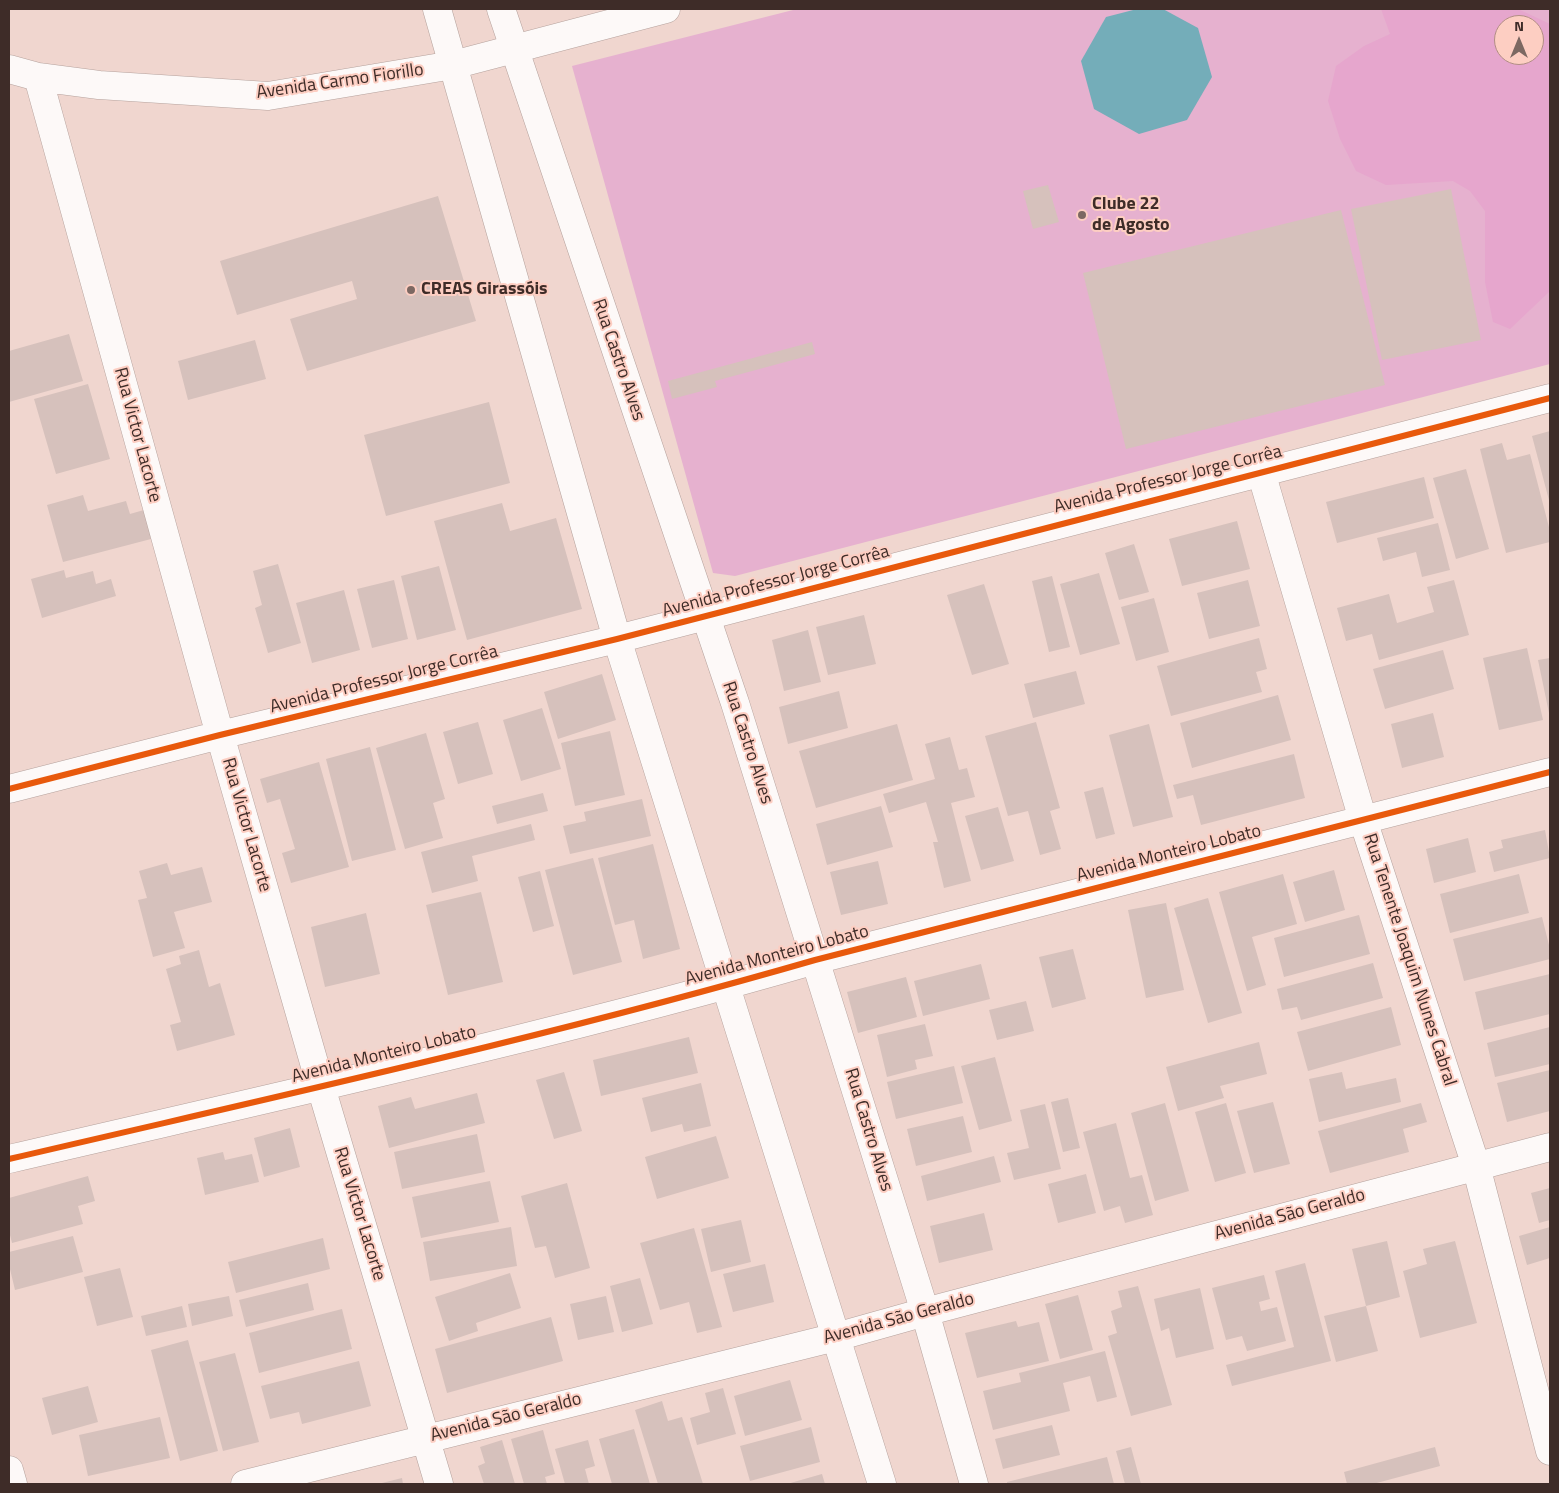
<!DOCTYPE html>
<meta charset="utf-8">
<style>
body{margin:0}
#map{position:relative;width:1559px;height:1493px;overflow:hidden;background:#f0d6cf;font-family:"Titillium Web",sans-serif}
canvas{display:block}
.frame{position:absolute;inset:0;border:10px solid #3e2c28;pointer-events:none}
.north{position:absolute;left:1494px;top:15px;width:50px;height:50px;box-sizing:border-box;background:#fdcec2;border:1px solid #b18d84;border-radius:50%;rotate:0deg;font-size:14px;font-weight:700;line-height:20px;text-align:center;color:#3e2c28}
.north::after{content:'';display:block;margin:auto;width:18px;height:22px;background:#7c6862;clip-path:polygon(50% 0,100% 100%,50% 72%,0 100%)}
</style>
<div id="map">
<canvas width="1559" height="1493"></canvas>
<div class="frame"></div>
<div class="north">N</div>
</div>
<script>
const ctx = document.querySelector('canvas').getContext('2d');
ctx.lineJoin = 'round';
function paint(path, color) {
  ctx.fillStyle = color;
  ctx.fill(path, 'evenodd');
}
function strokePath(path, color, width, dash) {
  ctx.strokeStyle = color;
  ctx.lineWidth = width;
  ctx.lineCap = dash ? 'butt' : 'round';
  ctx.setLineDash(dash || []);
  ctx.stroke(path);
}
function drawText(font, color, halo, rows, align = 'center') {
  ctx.font = font + ' "Titillium Web",sans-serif';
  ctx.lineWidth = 4;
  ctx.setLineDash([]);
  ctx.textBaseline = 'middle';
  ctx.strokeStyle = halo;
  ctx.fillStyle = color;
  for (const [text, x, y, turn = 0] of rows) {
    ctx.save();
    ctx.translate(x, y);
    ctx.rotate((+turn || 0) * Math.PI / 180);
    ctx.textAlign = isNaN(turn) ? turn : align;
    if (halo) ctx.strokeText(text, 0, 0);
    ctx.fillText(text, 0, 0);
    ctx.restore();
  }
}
paint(new Path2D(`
 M797,9H1550V364L735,576L713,573L572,66ZM1504,25H1534V55H1504Z`), '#e6b1cf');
paint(new Path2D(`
 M1381,9H1518L1550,24V291L1510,329L1493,322L1485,282V211L1470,191L1453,181L1386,185L1356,171L1340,139L1328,101L1336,66L1364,46L1390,34ZM1504,25H1534V55H1504Z`), '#e6a6cd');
paint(new Path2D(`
 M1137,9H1163L1198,28L1212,77L1187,120L1139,134L1094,109L1081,61L1106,17Z`), '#74adb9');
paint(new Path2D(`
 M1048,185L1059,222L1033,229L1023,191Z
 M1451,189L1481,340L1382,360L1351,209Z
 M438,196L476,321L307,371L290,319L357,299L352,281L237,315L220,261Z
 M1341,210L1385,385L1126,449L1083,273Z
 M69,334L83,381L9,402V351Z
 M255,340L266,379L188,400L178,361Z
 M812,342L815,354L715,381L717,387L672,399L668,381Z
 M88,384L110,459L56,474L34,399Z
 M489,402L510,483L386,516L364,435Z
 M1550,431V504L1532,436Z
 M1502,443L1507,460L1530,454L1550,531V542L1506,553L1480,449Z
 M1466,469L1489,549L1456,559L1433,478Z
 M1424,477L1434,518L1337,543L1326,502Z
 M83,495L88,511L126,501L130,514L144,510L151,539L63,562L47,505Z
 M502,503L510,531L556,518L582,609L467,640L434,521Z
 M1237,521L1250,569L1182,586L1169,539Z
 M1438,523L1450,570L1422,577L1416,552L1383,561L1377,538Z
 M1134,544L1149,592L1119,600L1105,553Z
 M278,564L301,643L268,653L255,608L262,605L253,571Z
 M439,566L456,630L417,640L401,576Z
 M64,570L66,578L93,571L96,584L111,579L116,596L42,618L31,579Z
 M1099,573L1120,644L1080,655L1060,584Z
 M1052,576L1070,647L1049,652L1032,581Z
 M394,580L408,639L372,648L357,589Z
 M1248,580L1260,626L1209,639L1197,593Z
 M1454,580L1469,635L1379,660L1372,634L1346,641L1337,608L1389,594L1397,623L1434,612L1427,587Z
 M984,584L1009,664L972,675L947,595Z
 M344,590L360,650L312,663L296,603Z
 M1154,598L1169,652L1136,661L1121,607Z
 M864,615L876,664L828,675L816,627Z
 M808,630L821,682L784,691L772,640Z
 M1259,638L1267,669L1256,672L1262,692L1171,716L1157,666Z
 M1527,648L1543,720L1499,730L1483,658Z
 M1443,650L1454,689L1385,709L1373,669Z
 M1550,658V713H1549L1538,660Z
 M1076,671L1085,704L1033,718L1024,684Z
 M602,674L616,720L558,739L544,692Z
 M839,691L848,728L788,744L779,707Z
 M1278,695L1291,740L1192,768L1180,723Z
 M542,708L561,769L521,781L503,720Z
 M1433,713L1444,757L1402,768L1391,724Z
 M478,722L493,774L458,784L443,732Z
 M1036,722L1060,808L1050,811L1061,849L1040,855L1028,811L1008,816L985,736Z
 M897,724L913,780L816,808L799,751Z
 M1149,724L1173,817L1133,827L1109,735Z
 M610,731L625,795L575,806L561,743Z
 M426,733L445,799L433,803L443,838L405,849L376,748Z
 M950,737L959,770L967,768L975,797L951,803L971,881L944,888L933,842H938L926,802L889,813L883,794L935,779L925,744Z
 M370,747L396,850L352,861L326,759Z
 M1294,754L1305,798L1201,825L1193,795L1177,799L1173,785Z
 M319,762L349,867L291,883L282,853L295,849L280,799L267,803L260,779Z
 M1103,787L1115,834L1096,839L1084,792Z
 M543,793L548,811L497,824L492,806Z
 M642,799L651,836L570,854L563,826L586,821L584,812Z
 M881,806L893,847L827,865L816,824Z
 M998,807L1014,861L981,870L965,816Z
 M531,824L535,840L472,856L478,881L432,893L421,852Z
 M1545,830L1550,858L1494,872L1489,852L1503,848L1501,840Z
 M1468,838L1476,872L1434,883L1426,849Z
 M653,844L680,949L643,959L634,920L615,925L598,858Z
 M593,858L622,962L573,975L545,870Z
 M878,861L888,904L841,915L830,872Z
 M167,863L171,875L202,867L212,902L174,912L185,948L153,957L138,900L147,898L139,871Z
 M1334,870L1345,910L1305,922L1293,882Z
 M540,871L554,926L533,932L518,877Z
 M1283,874L1297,924L1252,937L1266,985L1247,991L1219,892Z
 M1519,874L1529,913L1450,933L1440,894Z
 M481,892L503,982L448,995L426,905Z
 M1208,898L1242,1013L1208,1023L1174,908Z
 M1166,903L1184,990L1146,998L1128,910Z
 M366,913L380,974L325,987L311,927Z
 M1359,915L1370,954L1284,977L1274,938Z
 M1542,917L1550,949V959L1464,981L1453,939Z
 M1073,949L1086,999L1052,1008L1039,957Z
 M199,950L209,987L220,983L235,1035L177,1051L170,1025L181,1022L166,969L181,964L179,956Z
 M1373,963L1383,998L1301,1020L1297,1007L1282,1010L1277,989Z
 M981,964L990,999L923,1016L914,981Z
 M1550,974V1014L1484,1030L1475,992Z
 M906,977L917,1017L858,1033L847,992Z
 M1026,1001L1034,1031L997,1040L989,1010Z
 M1391,1007L1401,1045L1308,1071L1297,1032Z
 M925,1024L933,1056L915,1060L917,1069L887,1077L877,1035Z
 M1550,1027V1064L1495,1077L1487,1043Z
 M689,1037L698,1073L601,1096L593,1060Z
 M1259,1042L1267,1074L1220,1086L1224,1098L1178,1111L1166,1067Z
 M995,1057L1012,1121L979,1130L961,1066Z
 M954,1066L963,1103L896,1119L887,1082Z
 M1550,1070V1111L1507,1122L1497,1083Z
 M564,1072L582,1131L554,1139L536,1080Z
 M1342,1072L1346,1089L1396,1078L1401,1102L1319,1122L1309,1079Z
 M701,1083L711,1126L684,1132L682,1124L651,1132L642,1098Z
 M477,1093L485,1123L389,1148L378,1106L411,1097L415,1109Z
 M1068,1098L1080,1148L1063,1152L1051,1102Z
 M1273,1102L1290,1164L1254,1173L1237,1111Z
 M1165,1103L1189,1191L1155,1201L1131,1113Z
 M1226,1103L1246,1173L1215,1182L1195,1112Z
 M1421,1103L1427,1122L1403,1129L1409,1152L1330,1173L1318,1131Z
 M1045,1104L1061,1169L1014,1180L1007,1153L1029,1148L1020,1110Z
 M963,1116L972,1152L916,1166L907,1129Z
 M1116,1123L1130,1178L1142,1175L1153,1215L1125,1223L1120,1206L1104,1211L1083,1132Z
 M290,1128L300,1167L264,1177L254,1138Z
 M477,1134L485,1172L402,1189L394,1152Z
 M716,1136L729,1178L657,1199L645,1157Z
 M223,1152L225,1160L252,1154L259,1182L205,1195L197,1158Z
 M994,1156L1001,1182L927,1201L921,1176Z
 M1086,1174L1096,1213L1058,1223L1048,1184Z
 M88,1176L95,1201L78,1206L83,1224L12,1243L9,1231V1198Z
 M490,1181L499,1222L421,1238L412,1197Z
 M567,1183L590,1268L555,1278L546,1246L535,1248L521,1196Z
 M1550,1188V1220L1539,1223L1531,1193Z
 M984,1213L993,1250L939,1263L930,1226Z
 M741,1220L751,1262L711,1272L701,1229Z
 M511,1227L517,1266L430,1281L423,1242Z
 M1550,1227V1258L1527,1265L1519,1236Z
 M694,1228L722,1327L697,1333L689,1302L660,1310L640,1243Z
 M73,1236L83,1272L15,1290L9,1265V1252Z
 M323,1238L330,1269L236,1293L228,1262Z
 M1387,1241L1400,1297L1366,1306L1378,1351L1336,1362L1324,1316L1366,1306L1352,1249Z
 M1455,1241L1477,1323L1420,1338L1403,1271L1427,1264L1423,1249Z
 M1305,1263L1331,1361L1232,1386L1226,1365L1294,1347L1275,1271Z
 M765,1264L774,1302L733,1312L723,1274Z
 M120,1268L133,1317L97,1326L84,1277Z
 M510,1273L521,1308L476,1323L478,1331L449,1341L435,1297Z
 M1264,1275L1270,1299L1259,1302L1261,1311L1277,1307L1286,1341L1247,1351L1242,1336L1226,1340L1212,1288Z
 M640,1278L653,1324L622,1332L610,1286Z
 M308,1283L314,1310L246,1327L239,1300Z
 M1138,1286L1172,1405L1131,1416L1108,1336L1117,1333L1111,1311L1122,1307L1118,1291Z
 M1200,1288L1214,1349L1176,1358L1169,1328L1161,1331L1154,1299Z
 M1078,1295L1093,1350L1060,1359L1045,1304Z
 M229,1296L233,1316L192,1326L188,1304Z
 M606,1296L614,1332L578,1340L570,1304Z
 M182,1306L187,1327L146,1336L141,1316Z
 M342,1309L352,1349L259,1373L249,1333Z
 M551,1317L563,1361L447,1393L435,1349Z
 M1016,1321L1018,1327L1039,1322L1049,1361L977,1378L965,1333Z
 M188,1340L218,1451L180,1461L151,1350Z
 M1105,1351L1117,1397L1097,1402L1090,1376L1063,1383L1070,1411L993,1430L983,1391L1021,1382L1019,1373Z
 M235,1353L259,1442L223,1451L199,1362Z
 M359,1361L371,1406L302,1424L299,1412L270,1419L261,1386Z
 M790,1380L802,1420L745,1436L734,1396Z
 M88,1386L98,1422L52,1435L42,1398Z
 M723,1388L736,1434L697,1445L690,1418L710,1412L705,1393Z
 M662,1401L668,1421L682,1417L703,1484H658L635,1410Z
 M160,1417L170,1458L88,1476L79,1435Z
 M1052,1425L1060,1455L1003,1469L995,1439Z
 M811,1427L820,1462L750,1481L740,1446Z
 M634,1429L650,1484H612L599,1439Z
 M543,1430L555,1474L545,1477L547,1484H524L511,1439Z
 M502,1440L515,1484H484L478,1466L485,1463L480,1447Z
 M588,1440L595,1466L585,1469L589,1484H565L555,1449Z
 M1131,1447L1141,1484H1125L1116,1451Z
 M1435,1447L1440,1466L1373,1484H1347L1344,1472Z
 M1107,1457L1114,1484H1007V1482Z
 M822,1474L825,1484H787Z
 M402,1478L403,1484H378Z`), '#d6c1bc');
const street = new Path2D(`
 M9,69L38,77L99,85L268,96L453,65L666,9
 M38,77L220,735L321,1087L439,1484
 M1261,472L1363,820L1476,1166L1550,1451
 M9,789L220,735L617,639L1550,398
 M9,1159C278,1096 549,1037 815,960L1550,772
 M9,1470L13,1484
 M245,1484L836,1337L925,1312L1550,1147`);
const secondary = new Path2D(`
 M437,9L617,639L882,1484
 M501,9L735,703L925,1312L974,1484`);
strokePath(street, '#b5a29d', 29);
strokePath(secondary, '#b5a29d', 29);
strokePath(street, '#fdf9f8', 28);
strokePath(secondary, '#fdf9f8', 28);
strokePath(new Path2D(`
 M9,789L220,735L617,639L1550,398
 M9,1159C278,1096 549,1037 815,960L1550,772`), '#e8590c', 6);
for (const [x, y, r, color] of [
 [1082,215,5,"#7c6862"],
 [411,290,5,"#7c6862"]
]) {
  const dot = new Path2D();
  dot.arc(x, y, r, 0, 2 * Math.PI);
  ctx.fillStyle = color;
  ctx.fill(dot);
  strokePath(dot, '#fdcec2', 2);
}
drawText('18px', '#3e2c28', '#fdcec2', [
 ["Avenida Carmo Fiorillo",340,82,-8],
 ["Rua Castro Alves",618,360,71],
 ["Rua Victor Lacorte",137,435,75],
 ["Avenida Professor Jorge Corrêa",1168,480,-14],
 ["Avenida Professor Jorge Corrêa",776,582,-15],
 ["Avenida Professor Jorge Corrêa",384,680,-14],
 ["Rua Castro Alves",747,743,72],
 ["Rua Victor Lacorte",246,825,74],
 ["Avenida Monteiro Lobato",1169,854,-14],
 ["Avenida Monteiro Lobato",777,956,-15],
 ["Rua Tenente Joaquim Nunes Cabral",1409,960,72],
 ["Avenida Monteiro Lobato",384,1055,-14],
 ["Rua Castro Alves",868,1130,73],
 ["Rua Victor Lacorte",359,1214,73],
 ["Avenida São Geraldo",1290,1215,-15],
 ["Avenida São Geraldo",899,1319,-15],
 ["Avenida São Geraldo",506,1418,-14]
]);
drawText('bold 18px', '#3e2c28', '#fdcec2', [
 ["Clube 22",1092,205],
 ["de Agosto",1092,226],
 ["CREAS Girassóis",421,290]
], 'left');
</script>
